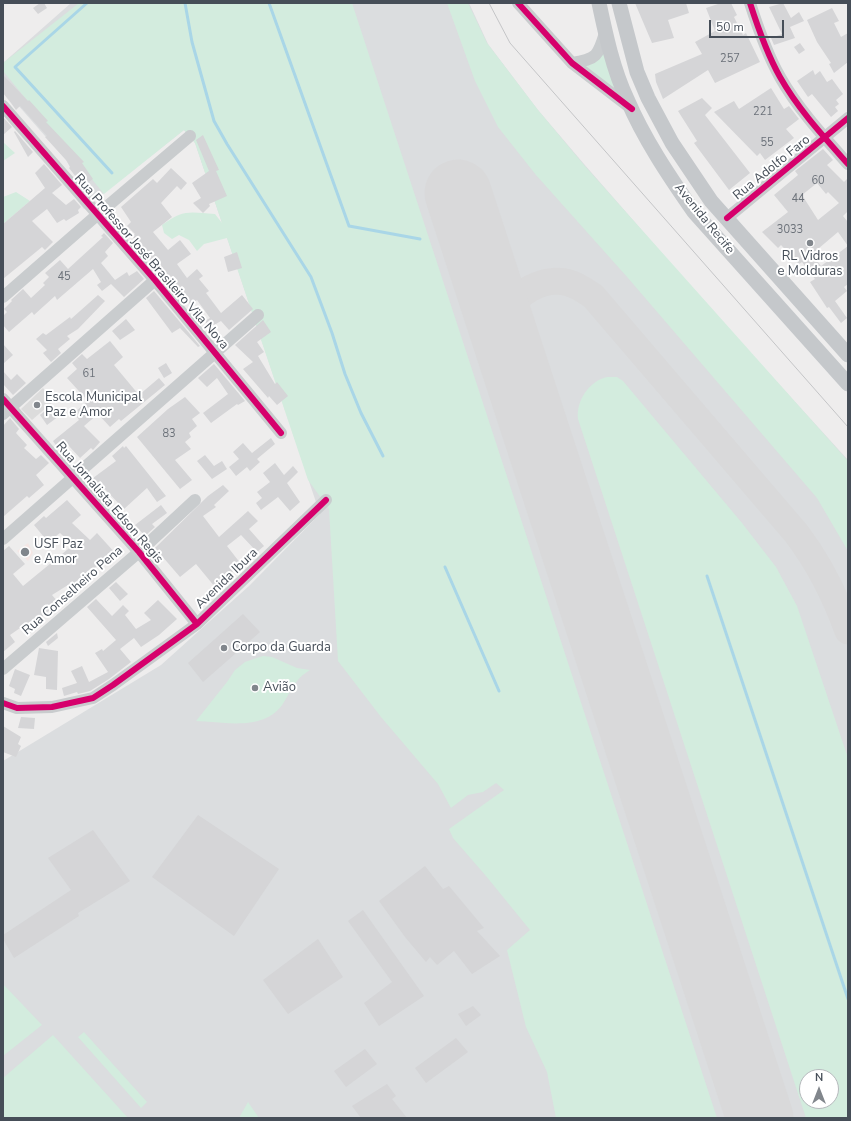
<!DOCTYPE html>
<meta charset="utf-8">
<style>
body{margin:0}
#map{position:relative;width:851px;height:1121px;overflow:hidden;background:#eeeded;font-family:"Nunito Sans",sans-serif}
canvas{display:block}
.frame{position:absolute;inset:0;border:4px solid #464e58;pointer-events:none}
.north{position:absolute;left:799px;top:1069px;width:40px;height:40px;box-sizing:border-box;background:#fff;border:1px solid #b5b8bc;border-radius:50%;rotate:0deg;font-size:11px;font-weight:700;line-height:16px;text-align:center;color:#464e58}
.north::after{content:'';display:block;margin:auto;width:14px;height:18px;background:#81868c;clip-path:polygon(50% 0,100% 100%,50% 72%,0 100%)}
.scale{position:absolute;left:709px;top:20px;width:75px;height:18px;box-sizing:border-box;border:2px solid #464e58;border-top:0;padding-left:5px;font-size:12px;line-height:14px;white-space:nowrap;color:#464e58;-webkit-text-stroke:3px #fff;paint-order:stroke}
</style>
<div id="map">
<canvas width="851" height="1121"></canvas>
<div class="frame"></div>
<div class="north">N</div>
<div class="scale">50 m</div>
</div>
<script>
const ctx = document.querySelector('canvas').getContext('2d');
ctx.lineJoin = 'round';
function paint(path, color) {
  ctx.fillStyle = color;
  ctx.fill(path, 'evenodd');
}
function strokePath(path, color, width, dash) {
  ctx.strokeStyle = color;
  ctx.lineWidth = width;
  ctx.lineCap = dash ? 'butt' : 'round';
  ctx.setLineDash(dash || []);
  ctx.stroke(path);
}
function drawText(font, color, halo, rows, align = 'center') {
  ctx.font = font + ' "Nunito Sans",sans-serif';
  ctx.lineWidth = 4;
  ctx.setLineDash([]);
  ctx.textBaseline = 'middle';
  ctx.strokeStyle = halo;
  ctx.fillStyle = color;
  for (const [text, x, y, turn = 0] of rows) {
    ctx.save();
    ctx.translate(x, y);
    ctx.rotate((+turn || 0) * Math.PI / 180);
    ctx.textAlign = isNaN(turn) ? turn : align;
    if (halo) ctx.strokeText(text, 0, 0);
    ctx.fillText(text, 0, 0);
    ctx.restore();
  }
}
paint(new Path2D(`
 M43,388L54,401L32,420L21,409Z`), '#dcdcdc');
paint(new Path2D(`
 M28,543L33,553L28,561L17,551Z`), '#f4e6e4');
paint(new Path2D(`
 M71,3H469L488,44L538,110L584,164L716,315L848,460V1118H3V761L161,665L249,586L320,514L195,143L184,130L84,209L74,196L88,185L3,88V63ZM807,1077H831V1101H807Z`), '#dbdddf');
paint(new Path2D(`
 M79,3H352L717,1118H556L547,1072L526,1027L507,950L530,930L486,876L453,838L449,829L504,790L496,783L483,792L468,795L451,808L438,784L381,717L338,661L329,509L308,480L227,238L204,244L197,251L189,240L179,235L172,239L164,233L162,225C183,209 190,212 215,214L222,223L195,143L184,130L104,194L3,71V63Z
 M447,3H468L487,43L538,110L584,165L848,461V551L817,498L628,278L536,175L498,127L475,81Z
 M604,45L625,101L577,65Z
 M3,142L15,153L3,161Z
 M16,192L30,201L3,224V197Z
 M607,377H617L623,381L742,523L776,567L797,606L848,758V1118H806L578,419C576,401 589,381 607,377ZM807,1077H831V1101H807Z
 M263,656L272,657L297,668L310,670C295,679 293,688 284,702C266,732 225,722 196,721L227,682L235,670L245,662Z
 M3,984L42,1025L3,1056Z
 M84,1032L147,1102L141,1108L78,1037Z
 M53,1035L128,1118H3V1078Z
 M248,1102L259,1118H239Z`), '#d3ecde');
strokePath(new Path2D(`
 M87,3L15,67L112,173
 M185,3L192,42L214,121L227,144L311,277L332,333L345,374L361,413L383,456
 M269,3L349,226L420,239
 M445,567L499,691
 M707,576L848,999`), '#a9d6e7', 3);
strokePath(new Path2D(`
 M509,351C507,340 505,329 507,317C513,292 545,276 569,283C579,286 585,291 593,296L796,533C819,563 835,595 848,631
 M750,1118L754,1098`), '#d9d9da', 27);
strokePath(new Path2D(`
 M458,193L760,1118`), '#d9d9da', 67);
paint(new Path2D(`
 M40,3H44L47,8L38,14L33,8Z
 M635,3H686L689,13L668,20L674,38L652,43Z
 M721,3H731L737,15L734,17L743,35L746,33L760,62L715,83L708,70L663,99L656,82L655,74L702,54L695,42L715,31L706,8Z
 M783,3L791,18L799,12L804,21L790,27L795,38L774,45L771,38L782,34L769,7Z
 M832,8L839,21L834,23L841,37L848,33V62L834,73L829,64L831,63L817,42L807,20Z
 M800,43L805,50L799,54L794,47Z
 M813,70L815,75L820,71L827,82L832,79L843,94L836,100L839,104L835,107L838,111L831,117L812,94L808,97L797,81Z
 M3,75L28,101L29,100L48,121L46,122L84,162L82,163L93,179L83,186L69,168L70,167L66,160L45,137L47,136L20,106L16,110L11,103L3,93Z
 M771,88L784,109L789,106L799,119L786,129L794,138L765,160L760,153L757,156L714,112L734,101L739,109Z
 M702,98L712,108L705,115L750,173L729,190L694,143L697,141L678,111Z
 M3,117L12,127L3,135Z
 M15,131L33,152L28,157L14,132Z
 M203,135L219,170L216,171L227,196L209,204L210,206L203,213L193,203L201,198L192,183L209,171L196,140Z
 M823,149L833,160L827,165L844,182L848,178V211L843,216L848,222V246L838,232L812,254L821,266L848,246V284L844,287L847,291L835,301L847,318L841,323L829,307L827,308L810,282L815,279L802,262L799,264L781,245L778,248L762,232L788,212L774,195L798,175L795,171ZM817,183L826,194L828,192L839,203L818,220L802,195Z
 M44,164L62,185L52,193L66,205L74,199L81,207L78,210L79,213L66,221L64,219L57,223L47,209L32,221L53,242L45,250L42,247L3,279V224L45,188L35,173Z
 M171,168L187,183L181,190L177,186L161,203L172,217L153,232L168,250L180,240L191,254L177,264L187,278L197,269L203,276L199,279L209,291L206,293L221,313L242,295L253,309L229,330L221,321L209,328L205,321L210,318L197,300L191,305L181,293L177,295L150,263L151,262L143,249L132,236L135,234L127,226L131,222L121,207L153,179L157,183Z
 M104,233L113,243L105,252L108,256L101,263L115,280L127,272L129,276L137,271L144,279L124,297L111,284L102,291L97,285L101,282L93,269L57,300L55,296L34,315L32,312L9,332L3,325V316L7,312L4,309L12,301L11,300L23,289L31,298L45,285L43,283L49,277L45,273L60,260L68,269L103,237L101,236Z
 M237,252L242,268L228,272L224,257Z
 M154,291L200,346L198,347L180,328L172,333L146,298Z
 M98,295L105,301L78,329L67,336L70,339L58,349L61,353L51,362L43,353L47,350L36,339L43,333L46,335L70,317L71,319Z
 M126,319L135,330L120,340L112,331Z
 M263,320L271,332L257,342L264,352L258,356L275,384L277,382L288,396L277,405L269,396L268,398L243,369L253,362L235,345Z
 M110,341L123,357L114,365L139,395L159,378L165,385L121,421L119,419L110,427L98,414L84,426L100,442L93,450L91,448L80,458L68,445L60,451L53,441L79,420L74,413L88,401L67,378L77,369L72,363L82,354L87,359Z
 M3,344L13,355L3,364Z
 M166,363L172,373L164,378L158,368Z
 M214,364L245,401L238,405L237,404L211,423L203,413L228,394L217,378L207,387L198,378Z
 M3,371L11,380L17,374L26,383L13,395L3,384Z
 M185,397L200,413L192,419L197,426L189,433L191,437L185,442L191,449L175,460L192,480L180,489L137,437L168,409Z
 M51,406L59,416L47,425L40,415Z
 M10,418L19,429L16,433L27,445L24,448L36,459L41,455L49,463L36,475L44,485L29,498L27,496L3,517V426Z
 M271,438L275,444L257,459L260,462L250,471L247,467L236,476L229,467L239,459L233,452L243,443L252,453Z
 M123,446L124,448L126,446L166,496L157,502L147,488L124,509L102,486L95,490L89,481L116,461L112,456Z
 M205,455L214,466L222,461L227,469L212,479L197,461Z
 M275,463L284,475L293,466L298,472L287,483L300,502L290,511L278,497L261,510L256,503L262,498L257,492L270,482L263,473Z
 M223,485L229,491L214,505L216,507L203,516L219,537L248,511L258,521L249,529L264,546L257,552L241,535L227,546L241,564L215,587L196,564L180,577L155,548L208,496Z
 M67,500L81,515L72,523L90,540L97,533L116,554L103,566L101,563L81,579L80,578L70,587L68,585L52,595L58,602L39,620L40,622L30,633L23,626L10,635L15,642L3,652V551L9,546L25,564L13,574L23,586L73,545L60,533L48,542L34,525L44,516L46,518Z
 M161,505L167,513L152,524L155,527L145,536L135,525Z
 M116,582L128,594L120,601L109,588Z
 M96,599L112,616L123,605L129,611L125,615L136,629L151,620L144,613L158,600L177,619L159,635L141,647L134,638L120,649L131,662L109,679L90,691L78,694L77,692L64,696L62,688L77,683L71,671L82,666L89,682L108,672L95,653L102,649L103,651L116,640L87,607Z
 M243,614L260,632L203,682L188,663Z
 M57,633L58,638L48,646L46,642Z
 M39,648L58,651L57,690L46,689V677L34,675Z
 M15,669L30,675L21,696L14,693L15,689L9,686Z
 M21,717L35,718L34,729L18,728Z
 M3,726L21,737L18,744L21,746L16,757L3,752Z
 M198,815L279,869L234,936L152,877Z
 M93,830L130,881L78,913L79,916L14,958L3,939V935L71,890L48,858Z
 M425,866L443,889L449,886L484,928L477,931L500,956L472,974L454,951L437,965L430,957L426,962L405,937L379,901Z
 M363,910L424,996L379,1026L364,1003L392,982L348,921Z
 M318,939L343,977L288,1014L263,980Z
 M473,1006L481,1015L466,1026L458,1014Z
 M456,1038L468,1052L426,1083L415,1068Z
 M365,1049L377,1064L346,1087L334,1071Z
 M387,1084L396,1096L392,1099L407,1118H361L352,1106Z`), '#d5d5d7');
strokePath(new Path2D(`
 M518,3L572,63L632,109
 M750,3C758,28 767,54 780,77C798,109 824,137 848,164
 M572,63C597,59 598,56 605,33
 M3,106L155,280L281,433
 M727,218L848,118
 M3,297L97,215L190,136
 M3,399L139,552L197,624
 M3,414L155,280
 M3,539L258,315
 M3,669L139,552L195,500
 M3,703L17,708L52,707L93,698L113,685L197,624L326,500`), '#c9ccce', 12);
strokePath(new Path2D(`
 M599,3C606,36 613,69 627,99C644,139 669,176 694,212L848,384
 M619,3L637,72L648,98L672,143L711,201L848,355`), '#c5c8cb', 15);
strokePath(new Path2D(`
 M489,3L510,43L848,427`), '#c4c5c7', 1);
strokePath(new Path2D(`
 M518,3L572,63L632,109
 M750,3C758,28 767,54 780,77C798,109 824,137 848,164
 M3,106L155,280L281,433
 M727,218L848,118
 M3,399L139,552L197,624
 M3,703L17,708L52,707L93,698L113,685L197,624L326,500`), '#d6006c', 6);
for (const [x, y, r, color] of [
 [810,243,4,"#81868c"],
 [37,405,4,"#81868c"],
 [25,552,5,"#81868c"],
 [224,648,4,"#81868c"],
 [255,688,4,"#81868c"]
]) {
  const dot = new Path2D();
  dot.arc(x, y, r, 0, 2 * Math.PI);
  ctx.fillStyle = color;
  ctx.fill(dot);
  strokePath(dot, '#fff', 1.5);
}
drawText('11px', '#6b7179', null, [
 ["257",730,59],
 ["221",763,112],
 ["55",767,143],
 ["60",818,181],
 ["44",798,199],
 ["3033",790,230],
 ["45",64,277],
 ["61",89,374],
 ["83",169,434]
]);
drawText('13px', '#464e58', '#fff', [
 ["Rua Adolfo Faro",772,168,-39],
 ["Avenida Recife",704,219,51],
 ["Rua Professor José Brasileiro Vila Nova",151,262,49],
 ["Rua Jornalista Edson Regis",109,503,49],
 ["Avenida Ibura",227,579,-44],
 ["Rua Conselheiro Pena",73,591,-41]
]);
drawText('13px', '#464e58', '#fff', [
 ["RL Vidros",810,257,"center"],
 ["e Molduras",810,272,"center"],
 ["Escola Municipal",45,398],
 ["Paz e Amor",45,413],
 ["USF Paz",34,545],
 ["e Amor",34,560],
 ["Corpo da Guarda",232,648],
 ["Avião",263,688]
], 'left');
</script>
